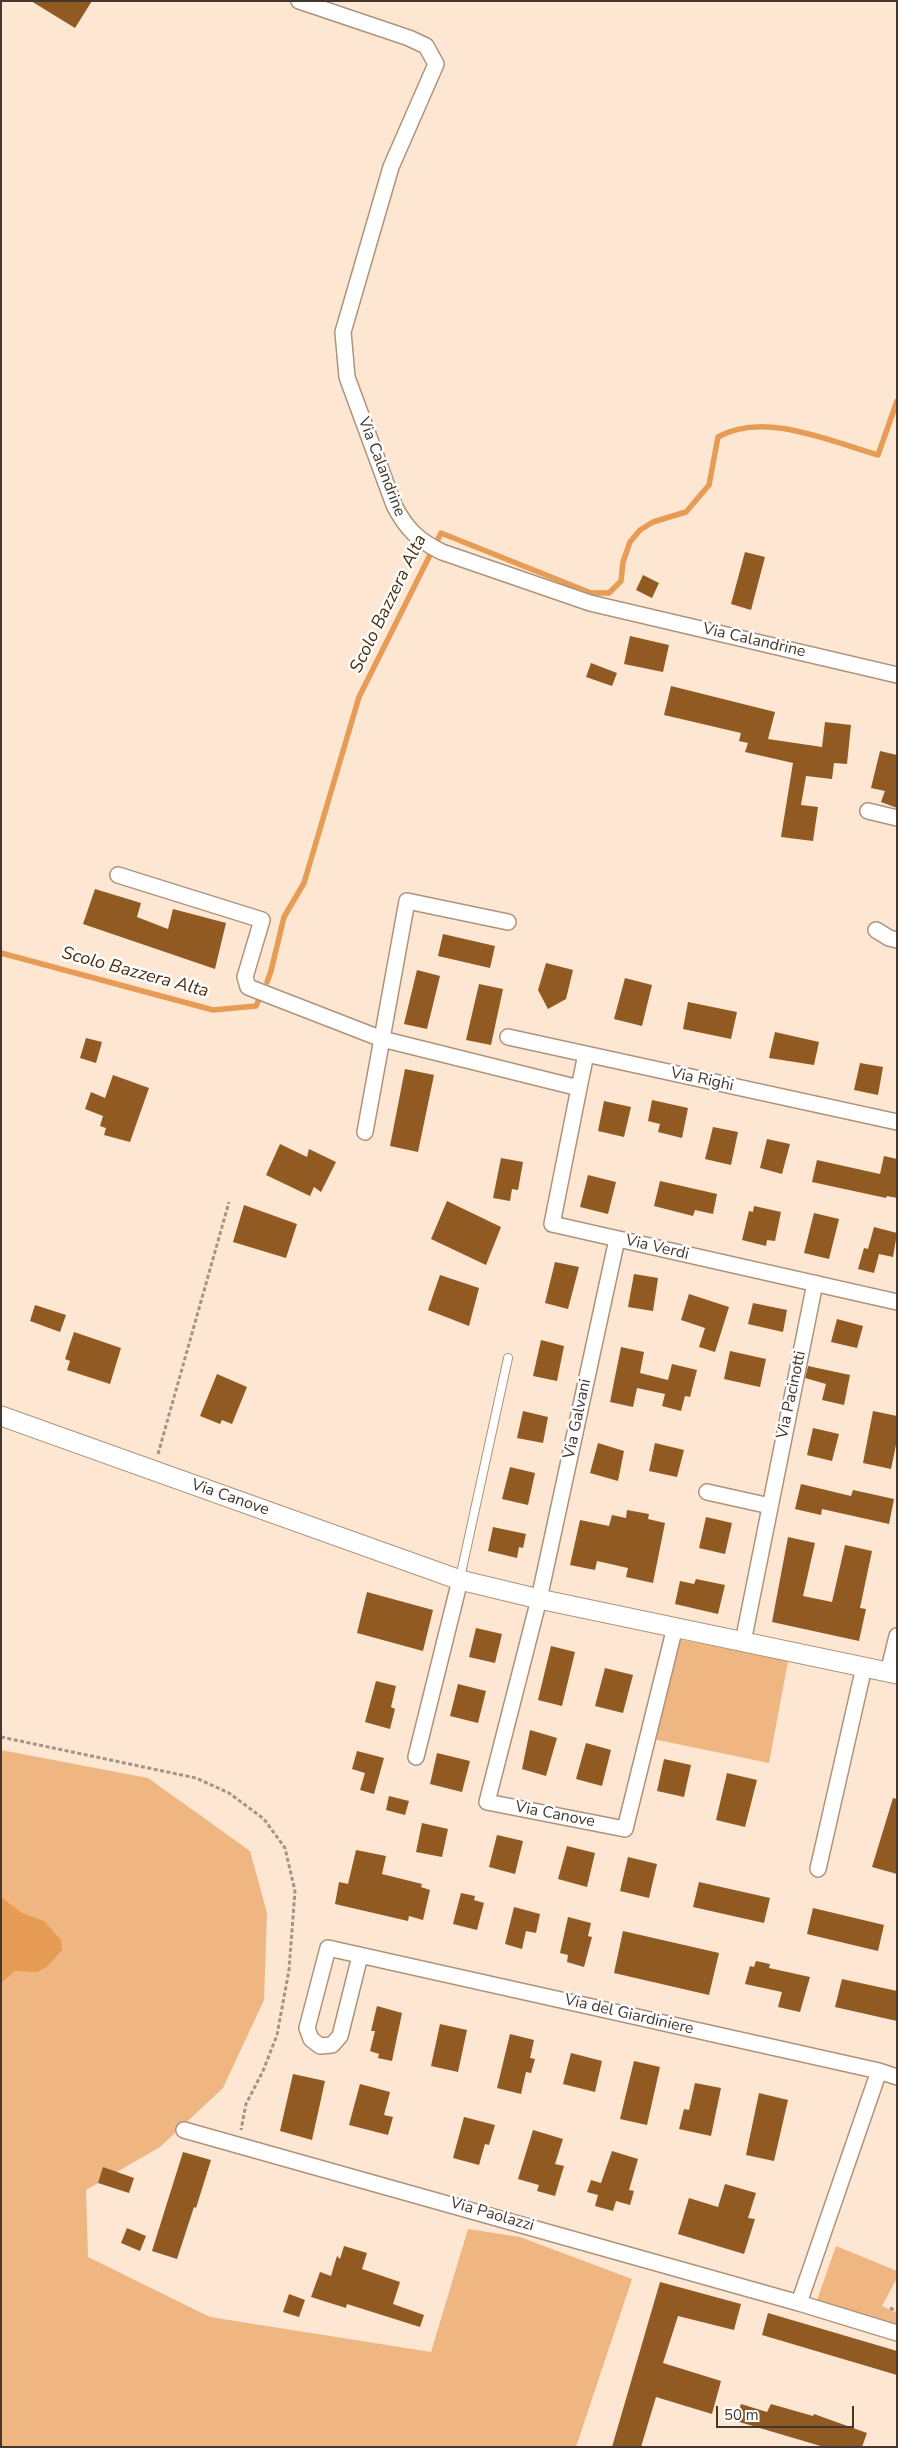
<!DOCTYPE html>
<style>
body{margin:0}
#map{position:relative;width:898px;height:2448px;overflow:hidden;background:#fde6d2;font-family:"Nunito Sans",sans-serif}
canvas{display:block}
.frame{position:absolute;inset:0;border:2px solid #43372e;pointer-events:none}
.scale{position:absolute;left:716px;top:2406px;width:138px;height:22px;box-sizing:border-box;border:2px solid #43372e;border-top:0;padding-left:6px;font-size:15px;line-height:18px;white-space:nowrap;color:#43372e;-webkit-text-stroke:4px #fff;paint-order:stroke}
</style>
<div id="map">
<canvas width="898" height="2448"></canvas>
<div class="frame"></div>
<div class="scale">50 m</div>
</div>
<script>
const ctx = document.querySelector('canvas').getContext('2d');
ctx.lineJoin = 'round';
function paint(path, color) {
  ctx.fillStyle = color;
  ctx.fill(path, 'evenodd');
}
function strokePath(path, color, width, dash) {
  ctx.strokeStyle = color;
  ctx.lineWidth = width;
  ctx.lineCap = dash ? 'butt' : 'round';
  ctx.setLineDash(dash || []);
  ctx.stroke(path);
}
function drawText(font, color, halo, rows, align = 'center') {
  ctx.font = font + ' "Nunito Sans",sans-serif';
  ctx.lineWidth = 5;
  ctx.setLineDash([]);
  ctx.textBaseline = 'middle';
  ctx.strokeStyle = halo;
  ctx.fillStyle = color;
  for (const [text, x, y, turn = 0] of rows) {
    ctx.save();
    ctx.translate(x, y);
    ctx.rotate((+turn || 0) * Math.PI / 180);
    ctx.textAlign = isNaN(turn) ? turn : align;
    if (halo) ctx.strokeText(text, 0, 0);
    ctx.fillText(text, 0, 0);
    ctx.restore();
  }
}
paint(new Path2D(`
 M672,1638L788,1661L769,1763L648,1738Z
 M1,1750L148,1778L250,1851L267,1913L264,2000L223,2088L160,2147L86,2190L88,2257L210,2317L431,2352L468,2229L520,2237L632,2279L576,2447H1Z
 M836,2246L897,2271V2278L882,2306L897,2313V2324L817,2300Z`), '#f0b682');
paint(new Path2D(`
 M1,1897L22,1913L44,1921L61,1940L62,1950L48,1966L37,1972L15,1971L1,1983Z`), '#e79c55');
strokePath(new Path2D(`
 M1,953L213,1010L256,1006L259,999
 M267,982L271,971L284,917L304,883L359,697L441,533L591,593H609L621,581L623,562L630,542L640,530L653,522L686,512L709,485L718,437C764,411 830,441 878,455L897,401`), '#e79c55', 5.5);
paint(new Path2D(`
 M31,1H92L75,28Z
 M745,552L765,557L751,610L731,604Z
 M643,575L659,583L652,598L636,590Z
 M630,636L669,645L663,672L624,664Z
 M591,663L617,673L612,686L586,677Z
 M671,686L775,712L768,739L822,747L825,722L851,725L847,764L834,763L832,779L806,776L801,805L818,807L813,841L781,837L793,763L745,752L748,743L739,741L741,733L664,715Z
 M880,751L897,755V808L881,802L885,791L871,788Z
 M95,889L141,903L137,917L168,929L173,909L226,923L215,969L83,924Z
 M443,934L495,946L490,968L438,956Z
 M546,963L573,970L566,999L548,1009L538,990Z
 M417,970L440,976L427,1029L404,1024Z
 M625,978L652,985L642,1026L614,1019Z
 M479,984L503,989L491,1045L466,1040Z
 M688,1002L737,1012L731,1039L683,1029Z
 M775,1032L819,1042L814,1065L769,1058Z
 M86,1038L102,1042L96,1063L80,1058Z
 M860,1063L883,1067L878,1095L854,1090Z
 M405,1069L434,1075L418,1152L390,1146Z
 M113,1075L149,1088L130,1142L104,1135L106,1128L100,1126L103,1116L85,1109L91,1092L105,1098Z
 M652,1100L688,1108L682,1138L658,1132L660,1124L648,1121Z
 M604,1101L631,1107L624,1137L598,1131Z
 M713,1127L738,1132L731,1165L705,1159Z
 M767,1139L790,1144L782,1174L760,1168Z
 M280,1144L307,1157L309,1149L336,1162L321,1192L314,1187L310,1196L266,1175Z
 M884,1156L897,1159V1198L887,1196L886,1198L812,1182L817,1160L880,1174Z
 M501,1158L523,1162L518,1190L512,1189L510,1201L493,1198Z
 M588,1175L616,1182L608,1214L580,1207Z
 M660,1181L717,1194L713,1214L695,1210L693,1216L654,1206Z
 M447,1201L501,1227L486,1265L431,1239Z
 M244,1205L297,1224L286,1258L233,1242Z
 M754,1206L781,1212L775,1241L767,1240L766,1246L742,1240L749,1211L753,1212Z
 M814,1213L839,1219L829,1259L804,1253Z
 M874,1227L897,1233L893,1257L879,1254L874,1273L858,1269L864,1248L868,1249Z
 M555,1262L579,1267L568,1309L545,1303Z
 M634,1274L658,1278L653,1311L628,1307Z
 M440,1275L479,1288L469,1326L428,1310Z
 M689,1294L729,1307L715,1352L699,1347L705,1328L681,1320Z
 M753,1303L787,1310L783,1332L748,1324Z
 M35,1305L66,1315L60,1332L30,1321Z
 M837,1319L863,1326L857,1348L831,1342Z
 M74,1332L121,1348L110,1384L67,1370L70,1361L65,1359Z
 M541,1340L564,1346L557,1381L533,1376Z
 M621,1347L644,1352L640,1373L668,1380L672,1364L697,1370L690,1397L685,1396L681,1411L662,1406L665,1394L637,1388L633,1407L610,1402Z
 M730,1351L766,1359L760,1387L724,1379Z
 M808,1366L850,1375L844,1405L822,1400L826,1384L805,1378Z
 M217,1374L247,1387L232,1424L222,1420L220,1424L200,1416Z
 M523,1411L548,1417L543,1443L517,1438Z
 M873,1411L897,1416V1440L891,1469L863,1463Z
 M813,1428L839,1434L832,1461L807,1455Z
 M598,1443L624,1451L618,1481L590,1473Z
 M655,1443L684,1450L677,1477L649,1471Z
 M510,1467L535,1473L528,1505L502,1499Z
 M801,1484L851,1496L853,1490L894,1499L889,1524L822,1509L821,1515L795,1509Z
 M627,1510L649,1514L648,1519L665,1523L653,1583L626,1577L628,1568L597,1561L595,1570L570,1565L580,1520L609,1526L612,1515L626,1518Z
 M706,1517L732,1523L725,1554L699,1548Z
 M493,1527L526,1534L523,1548L519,1547L517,1558L488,1551Z
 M788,1537L815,1543L803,1596L832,1602L845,1545L872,1551L860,1608L866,1609L859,1641L772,1622Z
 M696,1579L725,1585L718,1614L675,1604L680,1581L694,1584Z
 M367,1592L433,1610L423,1651L357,1633Z
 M476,1628L502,1634L495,1663L469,1657Z
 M551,1646L575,1652L562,1706L538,1700Z
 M605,1668L633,1675L623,1713L595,1706Z
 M376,1681L396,1686L391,1707L395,1709L390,1729L365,1722Z
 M458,1684L486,1691L478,1723L450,1716Z
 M530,1730L557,1738L546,1776L522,1769Z
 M586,1743L611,1750L602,1786L576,1779Z
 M357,1751L384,1758L374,1794L360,1790L365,1773L352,1769Z
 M437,1753L470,1761L462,1792L430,1784Z
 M664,1759L691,1765L684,1797L657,1791Z
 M727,1773L757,1780L745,1827L716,1820Z
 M389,1796L409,1801L405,1815L386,1810Z
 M893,1798L897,1799V1874L872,1867Z
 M422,1823L448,1829L442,1857L416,1852Z
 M497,1835L523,1841L515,1874L489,1867Z
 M567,1846L595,1853L587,1887L558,1879Z
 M356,1850L386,1856L382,1874L422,1884L421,1887L430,1890L423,1920L409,1916L408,1921L335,1904L339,1882L348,1884Z
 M628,1857L657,1864L649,1898L620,1891Z
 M699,1882L770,1898L764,1923L693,1907Z
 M461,1893L475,1896L474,1900L484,1903L477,1930L453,1924Z
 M514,1907L540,1914L536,1933L526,1931L522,1949L505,1944Z
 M813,1908L884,1925L878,1951L807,1934Z
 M568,1917L591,1923L588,1936L592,1937L584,1967L567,1962L568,1955L560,1953Z
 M623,1931L719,1953L709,1995L614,1973Z
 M756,1961L770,1964L769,1968L810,1977L800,2012L778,2007L782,1992L745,1984L750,1966L754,1967Z
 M842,1979L897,1991V2021L835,2007Z
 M377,2006L402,2013L392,2061L378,2058L379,2054L370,2051L375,2031H371Z
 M440,2024L467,2030L458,2072L431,2066Z
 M510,2034L534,2040L530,2058L535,2059L531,2073L526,2072L521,2094L497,2088Z
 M571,2053L602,2061L595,2092L563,2084Z
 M634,2061L660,2067L647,2125L620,2119Z
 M293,2074L325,2081L312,2140L280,2131Z
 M695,2083L721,2088L711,2136L679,2129L684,2109L689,2110Z
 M360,2084L390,2092L384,2115L393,2117L388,2135L349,2125Z
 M759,2093L788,2100L774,2161L746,2155Z
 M464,2117L495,2125L489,2145L485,2144L479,2165L453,2158Z
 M533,2130L563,2139L555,2164L564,2166L555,2196L537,2191L539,2185L518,2179Z
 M612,2151L638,2159L629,2190L634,2191L630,2205L616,2201L613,2211L595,2206L598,2195L587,2192L591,2180L601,2183Z
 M183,2152L211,2160L196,2208L194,2207L177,2259L152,2251Z
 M103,2167L134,2178L129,2193L98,2183Z
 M725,2184L756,2193L748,2218L755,2219L744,2254L678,2234L689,2198L718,2207Z
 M127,2228L146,2236L140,2251L121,2243Z
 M344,2246L367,2253L362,2269L400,2282L393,2304L424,2315L420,2327L347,2304L346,2308L311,2297L320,2272L331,2276L337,2256L340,2259Z
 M660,2282L741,2304L734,2330L678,2316L663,2363L721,2381L712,2414L656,2397L641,2447H612Z
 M289,2294L305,2300L299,2317L283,2312Z
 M768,2313L897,2351V2375L762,2335Z
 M741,2404L767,2412L771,2404L813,2416L814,2414L867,2433L862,2447H824L736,2421Z`), '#915a22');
const service = new Path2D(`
 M460,1578L508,1358`);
const minor = new Path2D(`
 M299,1L409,38L426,46L436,64L391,167L343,332L347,377L394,505C406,529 419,541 442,552L590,603L897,675
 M868,811L897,818
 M118,875L262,920L245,977L248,987L382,1039L579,1088L552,1224L897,1302
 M876,930L889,938L897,940
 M508,1037L897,1122
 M579,1088L586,1054
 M365,1132L407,901L508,922
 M617,1239L539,1599L487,1802L625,1829L675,1627
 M707,1492L770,1506
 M743,1642L815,1283
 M888,1673L897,1636
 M416,1757L460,1580
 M818,1869L864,1667
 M360,1956L340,2036L332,2045L320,2046L311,2039L307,2028L328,1948L879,2071L897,2077
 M184,2130L799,2303L897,2333
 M799,2303L879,2071`);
const tertiary = new Path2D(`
 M1,1416L460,1580L539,1599L897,1674`);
strokePath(service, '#ae937c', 10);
strokePath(minor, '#ae937c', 18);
strokePath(tertiary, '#ae937c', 21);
strokePath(new Path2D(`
 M158,1454L229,1202
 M1,1737L196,1778L229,1793L264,1819L285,1848L295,1891L289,1970L277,2035L263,2071L246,2104L241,2130
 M890,2308L897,2311`), '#a59385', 3, [4, 2.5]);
strokePath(service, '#fff', 8);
strokePath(minor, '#fff', 15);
strokePath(tertiary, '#fff', 19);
drawText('16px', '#43372e', '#fff', [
 ["Via Calandrine",381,467,69],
 ["Via Calandrine",754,641,13],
 ["Via Righi",702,1080,12],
 ["Via Verdi",657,1248,13],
 ["Via Pacinotti",792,1395,-78],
 ["Via Galvani",578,1419,-78],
 ["Via Canove",230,1498,19],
 ["Via Canove",555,1815,11],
 ["Via del Giardiniere",629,2015,13],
 ["Via Paolazzi",492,2215,16]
]);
drawText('italic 18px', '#4b2d0e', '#fff', [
 ["Scolo Bazzera Alta",389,604,-64],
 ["Scolo Bazzera Alta",135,973,15]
]);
</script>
